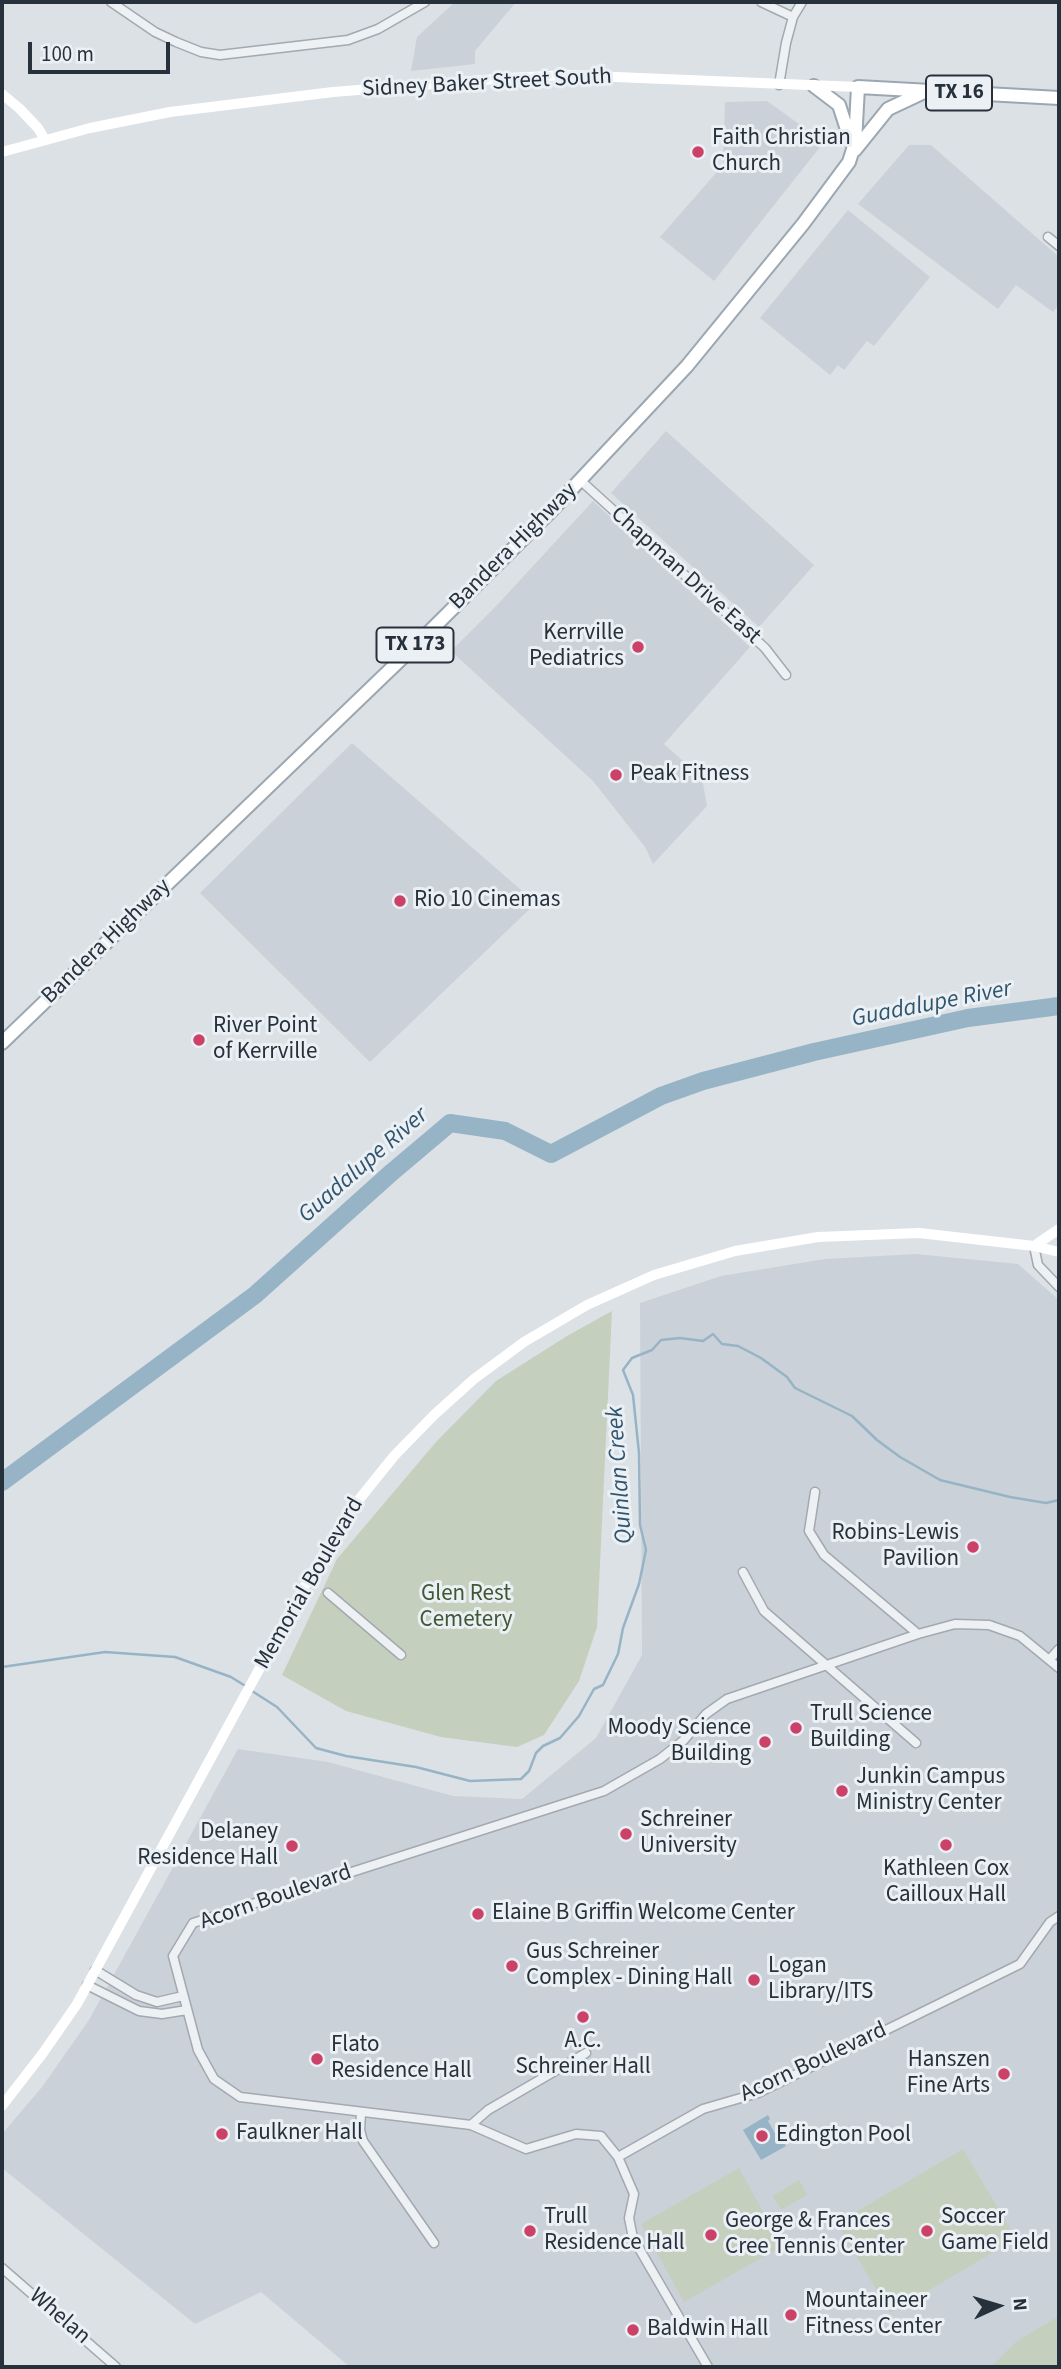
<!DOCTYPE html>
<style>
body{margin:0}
#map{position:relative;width:1061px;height:2369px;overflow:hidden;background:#dce1e6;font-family:"Source Sans 3",sans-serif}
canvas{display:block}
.frame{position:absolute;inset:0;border:4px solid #26313c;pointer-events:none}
.north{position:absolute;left:963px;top:2271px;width:70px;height:70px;-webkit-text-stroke:5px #ebf0f4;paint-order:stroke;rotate:86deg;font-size:19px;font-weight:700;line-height:28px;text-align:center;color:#26313c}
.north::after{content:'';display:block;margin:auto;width:24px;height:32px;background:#26313c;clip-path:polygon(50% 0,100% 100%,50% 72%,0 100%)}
.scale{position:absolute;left:28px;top:42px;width:142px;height:32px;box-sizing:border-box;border:4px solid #26313c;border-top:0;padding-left:9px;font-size:21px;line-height:24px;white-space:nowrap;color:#26313c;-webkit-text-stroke:5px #ebf0f4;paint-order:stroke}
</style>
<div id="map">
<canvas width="1061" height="2369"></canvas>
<div class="frame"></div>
<div class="north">N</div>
<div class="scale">100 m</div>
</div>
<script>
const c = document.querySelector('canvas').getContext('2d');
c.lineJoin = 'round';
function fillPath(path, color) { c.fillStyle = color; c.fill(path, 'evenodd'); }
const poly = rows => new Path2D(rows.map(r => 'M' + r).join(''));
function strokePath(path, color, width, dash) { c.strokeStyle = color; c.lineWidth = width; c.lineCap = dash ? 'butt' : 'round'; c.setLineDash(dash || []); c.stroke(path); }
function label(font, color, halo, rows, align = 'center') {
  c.font = font + ' "Source Sans 3",sans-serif'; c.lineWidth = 6; c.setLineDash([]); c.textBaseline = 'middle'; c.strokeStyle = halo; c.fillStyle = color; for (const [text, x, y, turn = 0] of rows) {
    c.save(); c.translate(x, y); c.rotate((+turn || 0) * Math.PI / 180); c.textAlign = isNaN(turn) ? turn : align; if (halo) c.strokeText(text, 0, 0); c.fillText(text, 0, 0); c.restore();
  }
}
fillPath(poly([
 [455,2,516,2,475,51,475,64,411,71,417,37],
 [767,101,824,142,714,281,660,237,723,165,725,102],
 [909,145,931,145,1059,257,1059,305,1053,312,1016,285,998,309,858,204],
 [848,210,930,277,874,346,867,341,844,370,838,365,830,375,760,318],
 [666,431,814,565,759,627,611,493],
 [593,501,750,647,664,744,702,778,707,806,653,864,645,847,593,781,451,651,498,604],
 [352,743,536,903,370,1062,200,893],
 [916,1254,1018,1264,1059,1300,1059,2367,350,2367,261,2292,195,2324,2,2168,2,2134,42,2087,89,2020,238,1749,328,1762,453,1796,522,1799,596,1738,642,1655,640,1303,721,1276,825,1259]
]), '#cad1d8');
fillPath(poly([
 [612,1311,597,1627,579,1681,544,1735,517,1747,441,1737,346,1711,282,1675,337,1559,436,1442,496,1381,567,1336],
 [963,2149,1016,2239,890,2313,837,2223],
 [739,2168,782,2246,684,2302,641,2224],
 [799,2180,807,2195,781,2210,773,2196],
 [1059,2316,1059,2367,991,2367,1017,2341]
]), '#c4d0bd');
fillPath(poly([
 [768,2115,770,2119,768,2121,781,2144,784,2143,786,2146,761,2160,743,2130]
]), '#97b4c6');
strokePath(poly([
 [2,1667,105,1652,175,1657,231,1677,247,1687],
 [252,1691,277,1707,316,1748,346,1756,416,1767,470,1781,521,1779,529,1771,536,1753,543,1746,560,1738,579,1716,594,1689,603,1685,618,1654,623,1628,639,1584,646,1550,640,1525,639,1453,633,1395,623,1370,632,1358,652,1350,661,1340,680,1338,703,1341,713,1334,722,1344,738,1346,761,1358,787,1377,795,1388,852,1416,877,1440,900,1457,940,1480,1010,1497,1046,1503,1059,1500]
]), '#97b4c6', 2.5);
strokePath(poly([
 [2,1482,255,1295,392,1172,450,1123,505,1131,551,1154,661,1096,703,1081,814,1052,968,1018,1059,1006]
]), '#97b4c6', 18);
const street = poly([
 [111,2,155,32,176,42,201,52,220,55,348,40,378,29,425,2],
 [761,2,793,17],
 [779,85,786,43,793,17,802,2],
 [1048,237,1059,246],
 [580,480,765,648,786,675],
 [1034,1246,1038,1265,1059,1287],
 [815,1492,809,1531,824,1555,918,1634],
 [743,1572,764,1611,916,1743],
 [328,1593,401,1655],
 [1050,1659,1059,1649],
 [1059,1668,1020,1636,989,1625,955,1624,918,1634,727,1699,706,1714,684,1740,660,1759,604,1791,193,1923,173,1956,198,2050,214,2079,240,2097,471,2125,526,2149,576,2134,601,2136,618,2157,703,2109,758,2093,1020,1964,1050,1922,1059,1916],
 [95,1970,136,1995,157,2002,183,1996],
 [87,1985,139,2011,162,2014,187,2010],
 [361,2113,360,2130,363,2141,434,2243],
 [471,2125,488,2110,586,2053],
 [618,2157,634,2194,629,2218,633,2238,708,2367],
 [2,2268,116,2367]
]);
const primary = poly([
 [814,86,839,105,851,142],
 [855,150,888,109,922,93],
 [2,1043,424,637,553,509,687,366,803,224,849,162,855,143,858,87,1059,98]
]);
strokePath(street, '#a2a9b0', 11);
strokePath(primary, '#9ba7b1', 16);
strokePath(street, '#eef1f4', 8);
strokePath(poly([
 [2,94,19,108,38,128,45,140],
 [2,152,90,128,170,112,333,92,509,78,567,75,858,87],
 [1034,1246,1059,1229],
 [2,2106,43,2053,77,2004,305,1585,349,1512,394,1456,434,1415,474,1379,524,1342,587,1305,654,1275,735,1251,818,1237,919,1233,1034,1246,1059,1252]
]), '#fff', 10);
strokePath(primary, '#fff', 12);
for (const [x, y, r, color] of [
 [698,152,7,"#cb4168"],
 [638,647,7,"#cb4168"],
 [616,775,7,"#cb4168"],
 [400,901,7,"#cb4168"],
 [199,1040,7,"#cb4168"],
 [973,1547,7,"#cb4168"],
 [796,1728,7,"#cb4168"],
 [765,1742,7,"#cb4168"],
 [842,1791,7,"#cb4168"],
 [626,1834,7,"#cb4168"],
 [946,1845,7,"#cb4168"],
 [292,1846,7,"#cb4168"],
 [478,1914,7,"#cb4168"],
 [512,1966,7,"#cb4168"],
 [754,1980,7,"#cb4168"],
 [583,2017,7,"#cb4168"],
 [317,2059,7,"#cb4168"],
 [1004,2074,7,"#cb4168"],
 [222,2134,7,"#cb4168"],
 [762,2136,7,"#cb4168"],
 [530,2231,7,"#cb4168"],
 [927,2231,7,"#cb4168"],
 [711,2235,7,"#cb4168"],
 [791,2315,7,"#cb4168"],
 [633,2330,7,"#cb4168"]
]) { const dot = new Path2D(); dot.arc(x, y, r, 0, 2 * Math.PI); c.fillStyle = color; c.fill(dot); strokePath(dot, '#ebf0f4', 2.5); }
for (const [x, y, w] of [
 [959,93,66],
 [415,645,77]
]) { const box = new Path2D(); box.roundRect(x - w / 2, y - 17.5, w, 35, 5); c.fillStyle = '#ebf0f4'; c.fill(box); strokePath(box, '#26313c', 2); }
label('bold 21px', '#26313c', null, [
 ["TX 16",959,93],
 ["TX 173",415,645]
]);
label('23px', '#26313c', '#ebf0f4', [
 ["Sidney Baker Street South",487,84,-3],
 ["Bandera Highway",514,547,-45],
 ["Chapman Drive East",685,576,42],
 ["Bandera Highway",107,942,-44],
 ["Memorial Boulevard",310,1584,-60],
 ["Acorn Boulevard",276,1898,-19],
 ["Acorn Boulevard",814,2063,-25],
 ["Whelan",59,2317,41]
]);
label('23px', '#26313c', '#ebf0f4', [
 ["Faith Christian",712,139],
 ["Church",712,165],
 ["Kerrville",624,634,"right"],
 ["Pediatrics",624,660,"right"],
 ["Peak Fitness",630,775],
 ["Rio 10 Cinemas",414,901],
 ["River Point",213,1027],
 ["of Kerrville",213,1053],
 ["Robins-Lewis",959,1534,"right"],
 ["Pavilion",959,1560,"right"],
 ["Trull Science",810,1715],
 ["Building",810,1741],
 ["Moody Science",751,1729,"right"],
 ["Building",751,1755,"right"],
 ["Junkin Campus",856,1778],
 ["Ministry Center",856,1804],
 ["Schreiner",640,1821],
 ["University",640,1847],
 ["Delaney",278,1833,"right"],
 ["Residence Hall",278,1859,"right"],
 ["Kathleen Cox",946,1870,"center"],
 ["Cailloux Hall",946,1896,"center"],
 ["Elaine B Griffin Welcome Center",492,1914],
 ["Gus Schreiner",526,1953],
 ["Complex - Dining Hall",526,1979],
 ["Logan",768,1967],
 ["Library/ITS",768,1993],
 ["A.C.",583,2042,"center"],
 ["Schreiner Hall",583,2068,"center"],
 ["Flato",331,2046],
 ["Residence Hall",331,2072],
 ["Hanszen",990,2061,"right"],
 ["Fine Arts",990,2087,"right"],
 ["Faulkner Hall",236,2134],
 ["Edington Pool",776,2136],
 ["Trull",544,2218],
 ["Residence Hall",544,2244],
 ["Soccer",941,2218],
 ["Game Field",941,2244],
 ["George & Frances",725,2222],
 ["Cree Tennis Center",725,2248],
 ["Mountaineer",805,2302],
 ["Fitness Center",805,2328],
 ["Baldwin Hall",647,2330]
], 'left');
label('23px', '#3f5734', '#ebf0f4', [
 ["Glen Rest",466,1595],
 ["Cemetery",466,1621]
]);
label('italic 24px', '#31556e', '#ebf0f4', [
 ["Guadalupe River",932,1005,-11],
 ["Guadalupe River",364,1166,-41],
 ["Quinlan Creek",621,1475,-94]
]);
</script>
